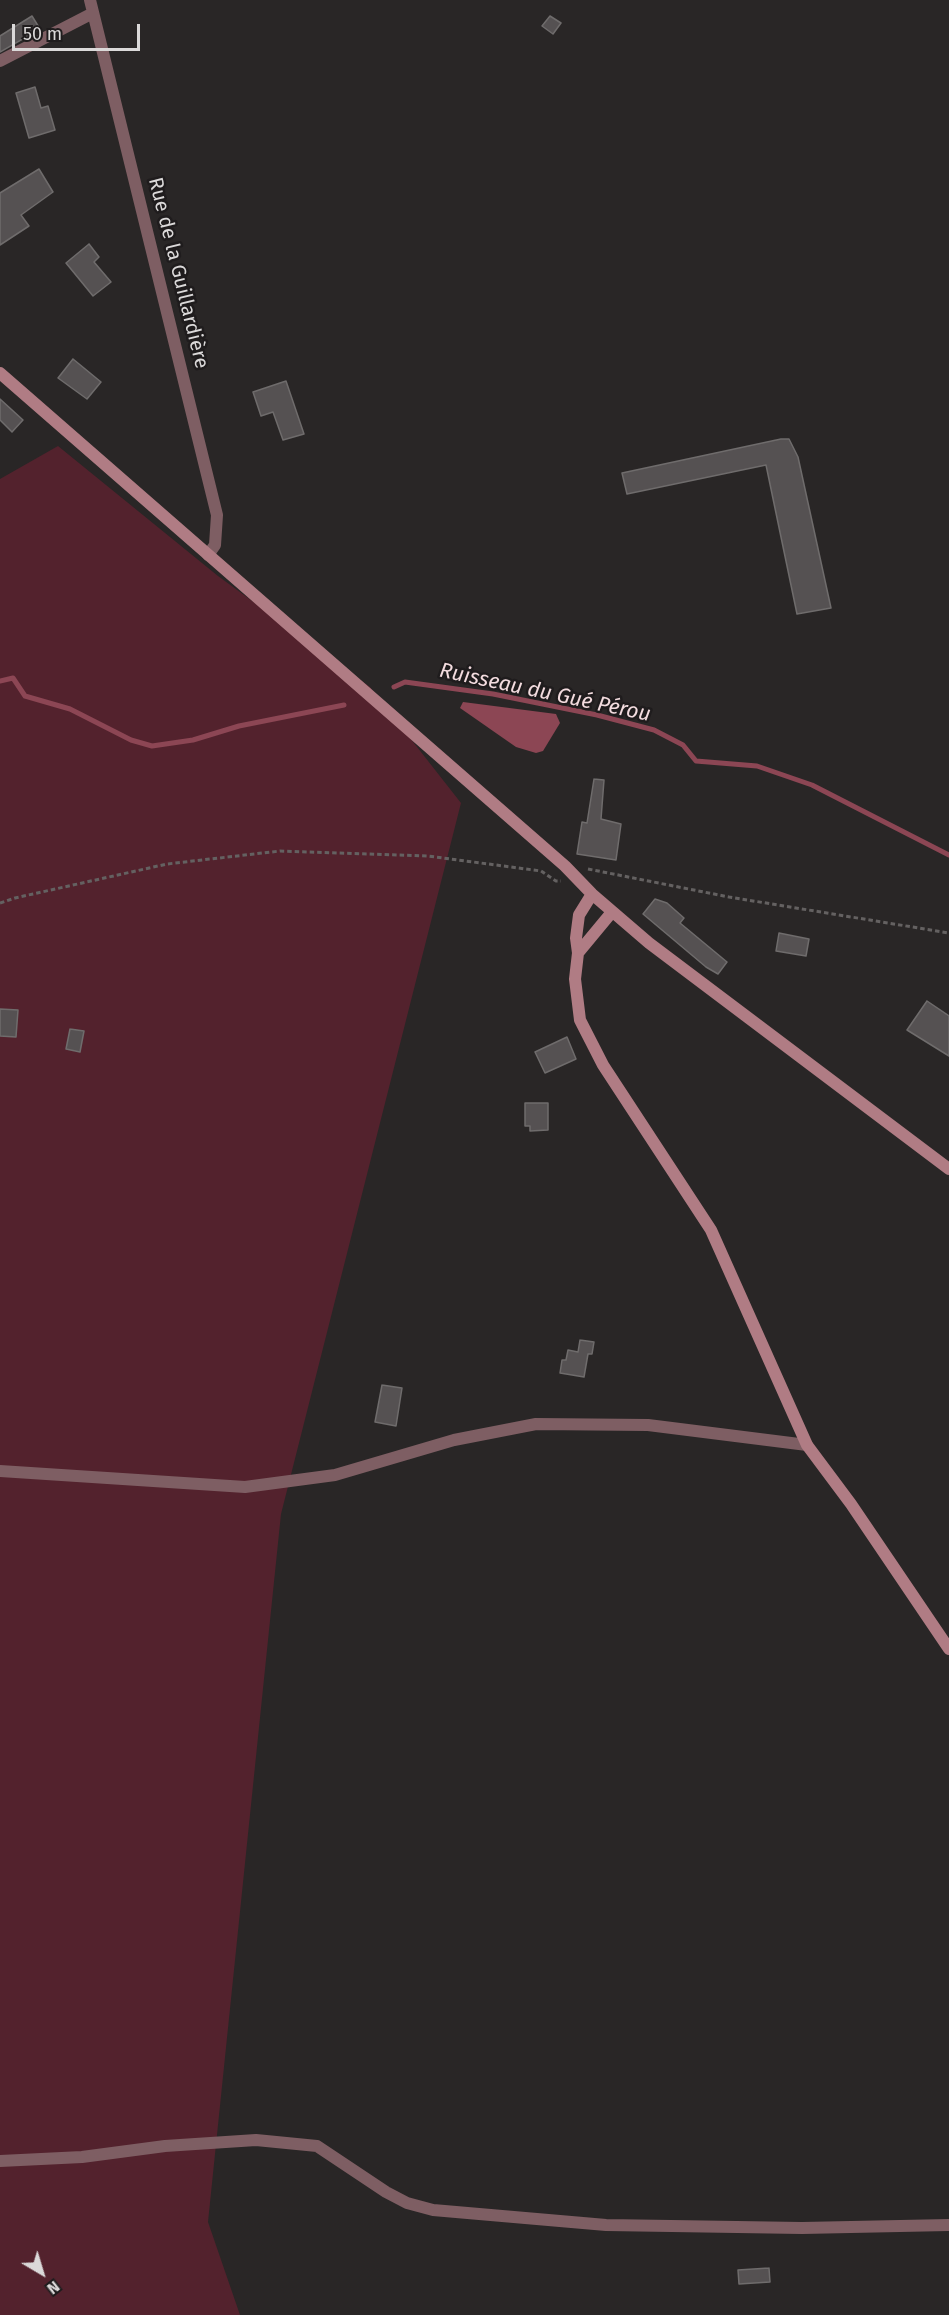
<!DOCTYPE html>
<meta charset="utf-8">
<style>
body{margin:0}
#map{position:relative;width:949px;height:2315px;overflow:hidden;background:#292626;font-family:"Fira Sans",sans-serif}
canvas{display:block}
.north{position:absolute;left:12px;top:2243px;width:60px;height:60px;-webkit-text-stroke:4px #1f1c1d;paint-order:stroke;rotate:142deg;font-size:16px;font-weight:700;line-height:24px;text-align:center;color:#dbd9d9}
.north::after{content:'';display:block;margin:auto;width:21px;height:27px;background:#dbd9d9;clip-path:polygon(50% 0,100% 100%,50% 72%,0 100%)}
.scale{position:absolute;left:12px;top:24px;width:128px;height:27px;box-sizing:border-box;border:3px solid #dbd9d9;border-top:0;padding-left:8px;font-size:18px;line-height:21px;white-space:nowrap;color:#dbd9d9;-webkit-text-stroke:4px #1f1c1d;paint-order:stroke}
</style>
<div id="map">
<canvas width="949" height="2315"></canvas>
<div class="north">N</div>
<div class="scale">50 m</div>
</div>
<script>
const c = document.querySelector('canvas').getContext('2d');
c.lineJoin = 'round';
function fillPath(path, color) { c.fillStyle = color; c.fill(path, 'evenodd'); }
const poly = rows => new Path2D(rows.map(r => 'M' + r).join(''));
function strokePath(path, color, width, dash) { c.strokeStyle = color; c.lineWidth = width; c.lineCap = dash ? 'butt' : 'round'; c.setLineDash(dash || []); c.stroke(path); }
function label(font, color, halo, rows, align = 'center') {
  c.font = font + ' "Fira Sans",sans-serif'; c.lineWidth = 5; c.setLineDash([]); c.textBaseline = 'middle'; c.strokeStyle = halo; c.fillStyle = color; for (const [text, x, y, turn = 0] of rows) {
    c.save(); c.translate(x, y); c.rotate((+turn || 0) * Math.PI / 180); c.textAlign = isNaN(turn) ? turn : align; if (halo) c.strokeText(text, 0, 0); c.fillText(text, 0, 0); c.restore();
  }
}
fillPath(poly([
 [58,446,218,576,370,687,461,803,281,1514,208,2222,240,2315,0,2315,0,479]
]), '#53222d');
fillPath(poly([
 [463,702,556,714,560,723,543,751,536,753,516,747,460,708]
]), '#8c4654');
strokePath(poly([
 [0,681,13,678,25,696,70,709,131,740,152,746,193,740,239,726,344,705],
 [394,687,405,682,493,694,597,715,654,730,683,745,696,761,757,766,812,785,949,855]
]), '#8c4654', 5);
const building = poly([
 [32,16,40,29,0,52,0,36,32,16],
 [550,16,561,23,553,34,542,26,550,16],
 [35,87,41,108,48,106,55,130,29,138,16,93,35,87],
 [39,169,53,192,21,215,29,226,0,245,0,193,39,169],
 [89,244,99,257,94,262,111,282,93,296,66,263,89,244],
 [73,359,101,382,87,399,58,378,73,359],
 [286,381,304,434,283,440,273,412,261,416,253,392,286,381],
 [0,399,23,420,12,432,0,420,0,399],
 [781,439,789,439,798,457,831,608,797,614,766,465,627,494,622,473,781,439],
 [594,779,604,780,601,819,621,824,616,860,577,854,582,822,587,823,594,779],
 [655,899,667,903,684,918,680,923,727,962,718,974,706,967,643,914,655,899],
 [779,933,809,939,806,956,776,951,779,933],
 [927,1001,949,1016,949,1056,907,1030,927,1001],
 [0,1009,18,1010,16,1037,0,1036,0,1009],
 [70,1029,84,1031,80,1052,66,1049,70,1029],
 [567,1037,576,1059,545,1073,535,1052,567,1037],
 [525,1103,548,1103,548,1130,530,1131,530,1126,525,1126,525,1103],
 [580,1340,594,1342,592,1354,588,1354,584,1377,560,1373,562,1360,566,1360,568,1350,578,1352,580,1340],
 [382,1385,402,1388,396,1426,375,1422,382,1385],
 [769,2268,770,2282,739,2284,738,2270,769,2268]
]);
fillPath(building, '#555152');
strokePath(building, '#6f6c6c', 1.5);
strokePath(poly([
 [588,869,729,897,949,933],
 [0,903,15,898,167,864,280,851,428,856,541,871,556,881,561,881]
]), '#646161', 3, [4.5, 3]);
strokePath(poly([
 [90,0,217,515,215,545,208,555],
 [0,61,93,13],
 [0,1471,245,1487,335,1475,454,1440,536,1424,648,1425,807,1445],
 [0,2161,82,2157,165,2146,256,2140,317,2146,386,2192,407,2203,433,2210,606,2225,802,2228,949,2225]
]), '#7e5e63', 12);
strokePath(poly([
 [0,373,565,866,592,894,649,943,949,1169],
 [592,894,579,915,576,938,578,953,575,979,580,1020,603,1065,711,1230,807,1445,851,1504,949,1649],
 [578,953,612,912]
]), '#b07c84', 12);
label('20px', '#dbd9d9', '#1f1c1d', [
 ["Rue de la Guillardière",178,273,76]
]);
label('italic 21px', '#f3dcdf', '#1f1c1d', [
 ["Ruisseau du Gué Pérou",545,693,12]
]);
</script>
